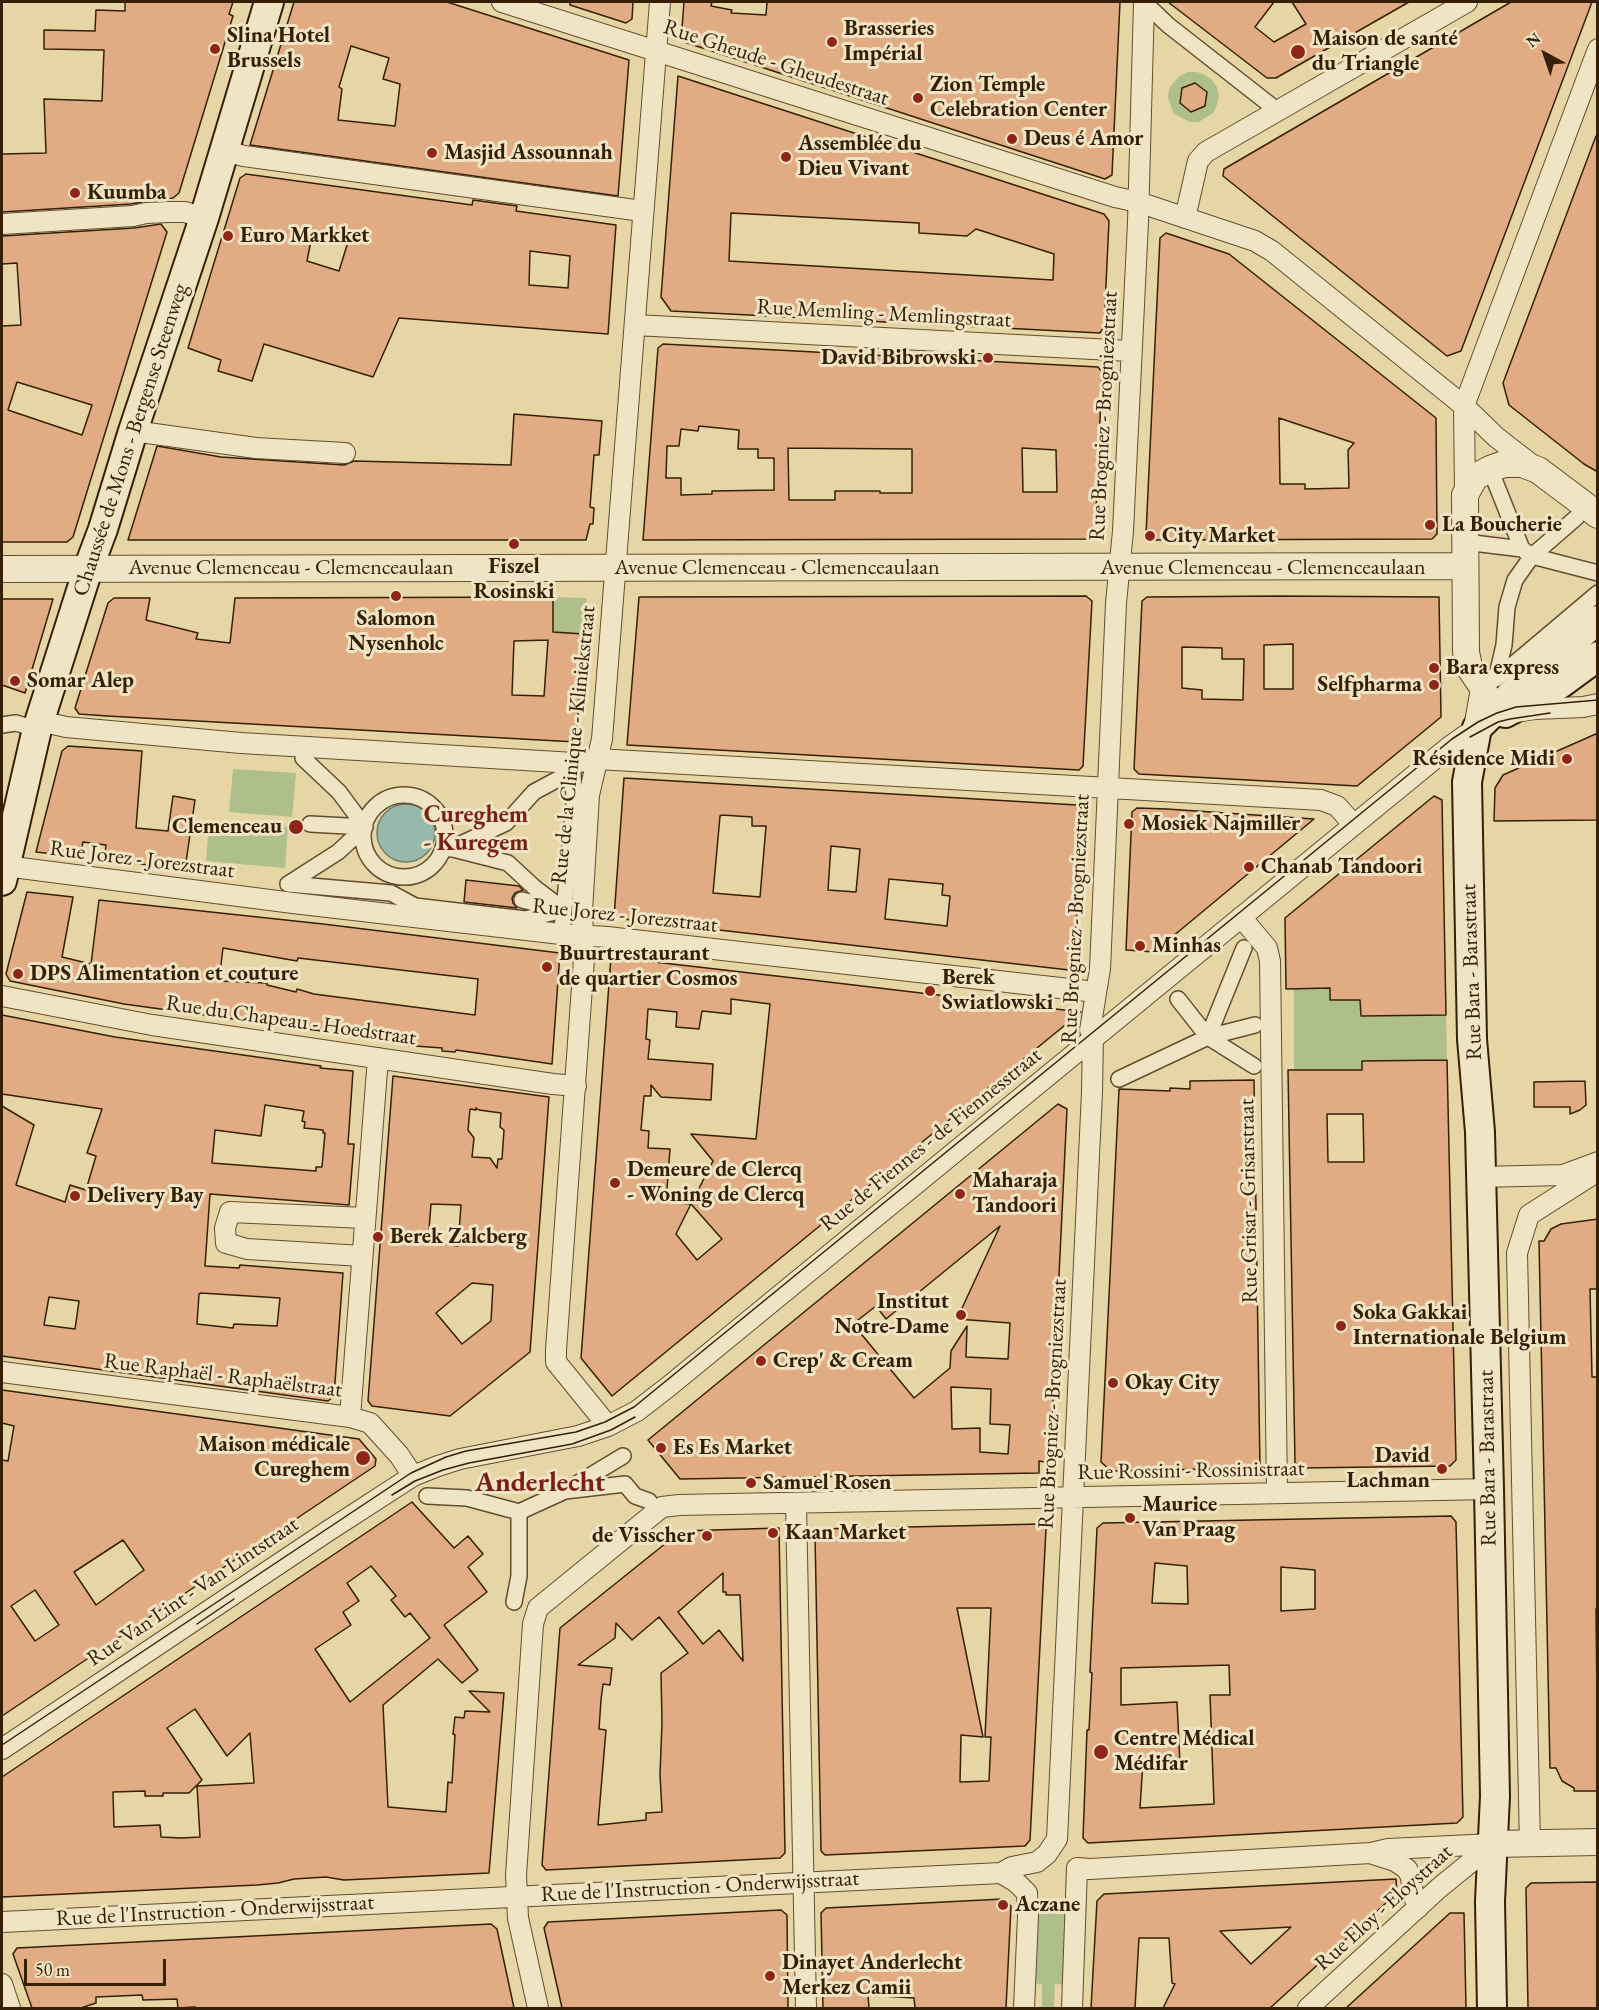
<!DOCTYPE html>
<meta charset="utf-8">
<style>
body{margin:0}
#map{position:relative;width:1599px;height:2010px;overflow:hidden;background:#e7d6a5;font-family:"EB Garamond",serif}
canvas{display:block}
.frame{position:absolute;inset:0;border:3px solid #352006;pointer-events:none}
.north{position:absolute;left:1515px;top:24px;width:60px;height:60px;-webkit-text-stroke:4px #efe4c4;paint-order:stroke;rotate:320deg;font-size:16px;font-weight:700;line-height:24px;text-align:center;color:#352006}
.north::after{content:'';display:block;margin:auto;width:21px;height:27px;background:#352006;clip-path:polygon(50% 0,100% 100%,50% 72%,0 100%)}
.scale{position:absolute;left:24px;top:1959px;width:142px;height:27px;box-sizing:border-box;border:3px solid #352006;border-top:0;padding-left:8px;font-size:18px;line-height:21px;white-space:nowrap;color:#352006;-webkit-text-stroke:4px #efe4c4;paint-order:stroke}
</style>
<div id="map">
<canvas width="1599" height="2010"></canvas>
<div class="frame"></div>
<div class="north">N</div>
<div class="scale">50 m</div>
</div>
<script>
const c = document.querySelector('canvas').getContext('2d');
c.lineJoin = 'round';
function fillPath(path, color) { c.fillStyle = color; c.fill(path, 'evenodd'); }
const poly = rows => new Path2D(rows.map(r => 'M' + r).join(''));
function strokePath(path, color, width, dash) { c.strokeStyle = color; c.lineWidth = width; c.lineCap = dash ? 'butt' : 'round'; c.setLineDash(dash || []); c.stroke(path); }
function label(font, color, halo, rows, align = 'center') {
  c.font = font + ' "EB Garamond",serif'; c.lineWidth = 6; c.setLineDash([]); c.textBaseline = 'middle'; c.strokeStyle = halo; c.fillStyle = color; for (const [text, x, y, turn = 0] of rows) {
    c.save(); c.translate(x, y); c.rotate((+turn || 0) * Math.PI / 180); c.textAlign = isNaN(turn) ? turn : align; if (halo) c.strokeText(text, 0, 0); c.fillText(text, 0, 0); c.restore();
  }
}
fillPath(poly([
 [1188,72,1197,72,1205,75,1212,80,1217,87,1219,96,1217,105,1213,113,1199,122,1190,122,1174,114,1168,98,1169,89,1174,82,1180,76],
 [1195,83,1207,92,1205,106,1192,112,1180,102,1182,88],
 [553,597,587,598,584,634,553,632],
 [233,769,296,773,292,817,229,812],
 [209,820,288,827,285,868,206,861],
 [1330,988,1331,1000,1360,1000,1361,1016,1446,1015,1447,1060,1362,1061,1362,1070,1294,1070,1294,989],
 [1048,1908,1062,1909,1071,1918,1069,1985,1055,1984,1054,2008,1042,2008,1042,1984,1031,1983,1037,1916]
]), '#afbf8b');
const water = poly([
 '377 833a29 29 0 1 1 58 0a29 29 0 1 1-58 0Z'
]);
fillPath(water, '#97b9ab');
strokePath(water, '#707c69', 1.5);
const building = poly([
 [125,2,233,2,229,14,233,16,179,193,173,198,141,199,142,202,131,204,2,212,2,154,46,153,44,99,102,101,104,50,44,49,44,30,95,31,96,10,125,11,125,2],
 [294,2,447,2,629,60,618,196,250,145,294,2],
 [351,46,389,58,383,79,400,84,395,126,338,120,342,89,339,87,351,46],
 [570,2,633,2,632,19,626,23,570,5,570,2],
 [684,2,712,2,711,6,732,10,731,13,766,15,767,2,1120,2,1112,175,1105,179,681,41,684,2],
 [1168,2,1274,2,1255,27,1274,42,1306,24,1292,2,1409,2,1276,78,1267,78,1168,2],
 [1511,2,1592,2,1461,351,1447,356,1223,176,1224,169,1511,2],
 [678,76,1104,214,1109,221,1104,327,1100,333,671,311,661,297,678,76],
 [731,213,919,223,919,233,967,236,976,229,1054,254,1053,280,729,261,731,213],
 [1195,83,1207,92,1205,106,1191,112,1180,103,1182,88,1195,83],
 [1596,136,1598,137,1598,472,1584,464,1509,405,1503,383,1596,136],
 [246,174,472,205,473,200,517,206,516,211,616,225,608,334,399,318,373,377,264,344,252,381,218,371,221,360,188,348,240,178,246,174],
 [313,230,335,236,348,242,339,271,307,261,313,230],
 [530,251,570,256,568,288,529,285,530,251],
 [161,224,167,232,73,537,67,542,2,542,2,326,21,325,17,263,2,264,2,236,134,228,161,224],
 [17,382,92,405,82,435,8,410,17,382],
 [1166,233,1229,254,1436,418,1437,534,1432,539,1150,540,1146,534,1160,238,1166,233],
 [1279,418,1354,443,1348,450,1349,488,1305,489,1305,484,1280,484,1279,418],
 [663,344,1098,367,1102,372,1095,535,1091,539,643,540,658,348,663,344],
 [699,426,739,430,738,449,758,449,758,458,774,458,774,490,712,491,712,494,681,495,681,478,666,478,667,446,679,446,681,429,698,431,699,426],
 [788,448,912,449,912,493,880,493,880,491,835,491,835,500,789,500,788,448],
 [1022,448,1056,450,1057,492,1023,492,1022,448],
 [514,414,602,421,599,455,594,455,590,507,594,508,593,524,590,524,586,540,128,540,157,446,221,457,344,465,354,461,511,465,514,414],
 [1086,596,1092,601,1083,766,1079,770,627,745,639,597,1086,596],
 [1279,596,1439,597,1441,717,1357,786,1139,774,1134,769,1142,601,1147,597,1279,596],
 [1293,644,1293,689,1264,689,1264,645,1293,644],
 [1182,647,1222,648,1222,659,1244,659,1243,700,1202,699,1202,690,1182,688,1182,647],
 [553,597,553,632,584,634,576,742,107,716,79,714,75,708,108,603,114,598,150,598,146,620,198,633,196,639,230,643,235,598,553,597],
 [548,640,544,696,512,695,514,641,548,640],
 [2,599,53,599,25,693,2,685,2,599],
 [1598,733,1598,820,1494,821,1495,788,1503,775,1598,733],
 [68,746,142,751,136,828,168,831,173,796,195,800,185,869,104,860,106,845,83,842,80,857,36,852,62,751,68,746],
 [624,778,1077,805,1082,809,1074,966,1069,970,614,918,624,778],
 [722,815,752,817,752,826,766,826,760,897,713,893,720,816,722,815],
 [831,846,860,849,856,892,828,890,831,846],
 [889,879,943,884,942,895,950,896,947,926,885,919,889,879],
 [1434,796,1442,800,1446,1015,1361,1016,1360,1000,1330,1000,1330,988,1286,989,1285,918,1434,796],
 [1137,808,1167,809,1314,819,1154,952,1126,950,1132,812,1137,808],
 [466,880,519,886,523,890,515,893,512,898,513,903,517,908,464,902,466,880],
 [27,892,73,897,62,957,91,964,99,900,323,924,560,953,552,1064,456,1050,455,1052,442,1051,442,1048,402,1045,402,1042,124,1004,10,981,6,974,27,892],
 [223,948,297,961,298,958,478,979,475,1015,314,994,297,989,296,992,267,985,267,983,219,981,223,948],
 [611,957,820,981,1081,1012,612,1396,581,1358,611,957],
 [731,999,770,1004,756,1139,691,1134,713,1161,691,1204,666,1202,670,1149,648,1148,649,1131,641,1130,644,1096,651,1096,651,1085,661,1097,711,1100,713,1064,648,1059,650,1040,646,1039,648,1009,677,1012,676,1027,699,1029,702,1011,731,1014,731,999],
 [691,1204,722,1239,697,1260,676,1234,691,1204],
 [2,1015,115,1037,321,1066,320,1068,353,1071,348,1144,354,1144,349,1205,210,1194,205,1266,239,1268,240,1265,343,1273,334,1396,328,1401,2,1356,2,1106,34,1125,16,1185,65,1202,70,1185,86,1190,96,1156,87,1153,102,1109,2,1094,2,1015],
 [265,1105,304,1111,302,1121,305,1122,304,1128,323,1130,323,1133,325,1133,322,1167,316,1167,316,1171,212,1163,215,1130,261,1136,265,1105],
 [201,1293,280,1298,277,1326,234,1324,233,1328,197,1324,199,1294,201,1293],
 [49,1297,79,1301,75,1329,44,1325,49,1297],
 [1447,1060,1456,1460,1450,1466,1300,1468,1295,1463,1288,1070,1362,1070,1362,1061,1447,1060],
 [1327,1114,1363,1114,1364,1162,1328,1162,1327,1114],
 [393,1076,549,1097,530,1352,450,1416,372,1406,368,1401,393,1076],
 [476,1108,479,1110,501,1113,500,1127,504,1130,502,1159,498,1159,497,1168,490,1158,472,1157,474,1138,468,1130,470,1109,476,1110,476,1108],
 [431,1204,461,1205,458,1246,428,1242,431,1204],
 [472,1283,493,1285,491,1321,462,1344,436,1313,472,1283],
 [1254,1080,1260,1468,1111,1471,1101,1462,1119,1089,1170,1091,1170,1088,1190,1089,1190,1081,1254,1080],
 [1585,1081,1586,1105,1580,1110,1570,1114,1570,1107,1534,1107,1534,1082,1585,1081],
 [1058,1104,1067,1109,1050,1463,1039,1461,1039,1473,680,1479,648,1440,1058,1104],
 [1000,1226,957,1319,1010,1323,1008,1359,966,1357,967,1326,951,1351,950,1368,914,1398,853,1324,876,1306,886,1319,1000,1226],
 [951,1387,991,1389,990,1424,1010,1425,1008,1454,980,1452,980,1428,952,1429,951,1387],
 [1598,1219,1598,1289,1590,1289,1592,1377,1598,1377,1598,1609,1596,1609,1598,1791,1574,1791,1574,1788,1562,1781,1556,1768,1550,1768,1539,1241,1544,1241,1551,1229,1561,1224,1598,1219],
 [2,1390,359,1439,376,1459,375,1466,2,1716,2,1460,8,1461,14,1426,2,1423,2,1390],
 [123,1540,144,1570,96,1605,74,1572,123,1540],
 [35,1590,59,1625,35,1641,11,1606,35,1590],
 [412,1502,454,1548,468,1536,483,1554,468,1567,487,1592,444,1625,478,1670,462,1683,438,1659,383,1705,388,1807,446,1812,448,1782,452,1783,455,1735,453,1734,455,1717,464,1718,465,1711,490,1712,469,1691,504,1693,489,1873,344,1880,326,1877,294,1879,278,1883,257,1885,2,1897,2,1777,412,1502],
 [371,1566,396,1596,391,1600,405,1617,410,1613,430,1638,350,1702,315,1649,351,1625,343,1612,359,1601,347,1583,371,1566],
 [195,1709,227,1756,250,1733,254,1783,197,1786,200,1837,181,1838,161,1837,160,1825,114,1827,113,1792,145,1791,145,1796,163,1796,163,1793,189,1793,202,1780,167,1728,195,1709],
 [1451,1516,1456,1522,1463,1817,1457,1823,1088,1843,1083,1838,1087,1730,1089,1730,1092,1673,1090,1672,1097,1528,1103,1523,1451,1516],
 [1155,1563,1187,1566,1188,1604,1152,1603,1155,1563],
 [1281,1567,1315,1570,1315,1609,1281,1611,1281,1567],
 [1229,1665,1230,1695,1210,1695,1214,1804,1140,1808,1143,1761,1180,1764,1177,1702,1121,1705,1121,1668,1229,1665],
 [1041,1524,1046,1529,1030,1840,1025,1846,825,1855,821,1851,815,1534,819,1529,1041,1524],
 [957,1608,991,1608,985,1737,991,1737,989,1781,960,1782,961,1735,983,1737,957,1608],
 [779,1528,785,1853,780,1858,546,1870,542,1865,560,1628,681,1531,779,1528],
 [723,1573,723,1592,726,1592,726,1595,740,1595,743,1661,719,1630,703,1644,678,1612,723,1573],
 [659,1617,688,1653,661,1673,662,1723,660,1774,662,1812,646,1813,646,1820,598,1825,606,1730,599,1729,601,1700,603,1684,610,1685,612,1668,578,1665,615,1638,616,1623,632,1640,659,1617],
 [1396,1879,1397,1893,1270,2008,1163,2008,1175,1984,1172,1983,1169,1938,1139,1938,1135,2008,1091,2008,1097,1901,1104,1894,1396,1879],
 [1291,1927,1251,1964,1220,1931,1291,1927],
 [1598,1882,1598,2008,1528,2008,1526,1888,1531,1883,1598,1882],
 [1003,1899,1011,1906,1006,2008,915,2008,914,1998,868,1995,869,2008,823,2008,821,1913,826,1908,1003,1899],
 [781,1910,787,1915,788,2008,562,2008,544,1928,548,1922,781,1910],
 [1450,1913,1464,1913,1466,2008,1346,2008,1450,1913],
 [491,1924,497,1929,514,2008,195,2008,195,2007,178,2008,177,1999,143,2000,142,1995,96,1997,96,2003,81,2008,32,2008,13,1954,17,1948,491,1924]
]);
fillPath(building, '#e1ab83');
strokePath(building, '#352006', 1.5);
const pedestrian = poly([
 [1144,2,1168,25,1278,111],
 [1492,474,1522,549],
 [1473,543,1522,549,1532,556,1598,573],
 [1496,679,1504,645,1507,607,1515,580,1532,556,1577,517],
 [1496,679,1598,593],
 [2,725,16,723,26,726],
 [303,758,339,792,365,827],
 '363 836a41 41 0 1 1 82 0a41 41 0 1 1-82 0Z',
 [449,848,508,863,535,888,564,910,562,929],
 [450,849,506,823,534,792,573,771,574,805,564,910],
 [288,884,391,893,415,906,525,919,564,910],
 [288,884,338,852,365,827,310,824],
 [522,900,560,909],
 [1244,948,1208,1037,1254,1066],
 [1178,999,1208,1037,1255,1025],
 [1119,1079,1208,1037],
 [570,1488,623,1456],
 [427,1496,467,1498,519,1512,565,1491,625,1484,635,1496,649,1501],
 [514,1602,519,1576,519,1512]
]);
const minor = poly([
 [502,2,1115,197,1138,202,1255,241,1272,251,1464,406,1496,437,1536,468],
 [225,151,244,156,642,211],
 [1185,218,1198,161,1206,152,1467,2],
 [2,224,133,216,146,213,169,212,185,212,204,218],
 [635,325,1131,351],
 [133,431,256,448,345,453],
 [1465,495,1464,406,1598,49],
 [1516,712,1535,709,1583,707,1598,704],
 [39,721,66,727,241,743,574,763,597,759,1321,800,1337,806,1354,825],
 [5,866,293,903,561,934,607,937,1096,992],
 [1241,917,1267,948,1270,961,1277,1493],
 [2,996,152,1025,553,1084,576,1086],
 [1481,1177,1563,1175,1598,1162],
 [362,1256,247,1249,226,1243,225,1228,230,1212,365,1218],
 [2,1372,350,1417,370,1423,399,1455,413,1476],
 [350,1417,378,1058],
 [608,1426,556,1362,556,1350,584,959,582,911,589,795,602,739,660,2],
 [796,1504,806,2008],
 [2,1749,328,1531,413,1476,438,1466,460,1459,578,1436,608,1426,637,1411,668,1387,1449,747,1466,735,1484,725],
 [1057,1839,1092,1092,1093,1034,1090,1030,1100,969,1116,603,1123,531,1138,222,1144,2],
 [1530,1844,1517,1253,1529,1215,1598,1171],
 [1373,1854,1395,1861,1407,1869,1411,1877,1413,1894,1418,1908],
 [1077,1868,1090,1869,1371,1853,1388,1849,1493,1844],
 [1001,1873,1016,1882,1027,1893,1028,1916,1024,2008],
 [2,1922,1001,1873,1012,1867,1037,1862,1047,1854,1057,1839],
 [2,1984,10,2008],
 [538,2008,518,1918,516,1875,533,1624,538,1608,662,1507,679,1505,1489,1489],
 [1072,2008,1077,1868],
 [1308,2008,1439,1888,1493,1844]
]);
const tertiary = poly([
 [2,569,1465,566],
 [1477,728,1484,689,1469,667,1466,652,1465,495,1475,477,1490,469,1504,464,1522,464,1538,470,1598,515],
 [1493,1844,1598,1842]
]);
const secondary = poly([
 [1505,713,1560,684,1598,656],
 [1477,728,1467,782,1469,885,1472,1039,1480,1132,1489,1489,1495,1796,1490,1901,1492,2008],
 [1477,728,1532,674,1598,620],
 [2,881,37,729,88,569,103,529,133,431,204,218,269,2]
]);
strokePath(pedestrian, '#624e2e', 18);
strokePath(minor, '#624e2e', 22);
strokePath(tertiary, '#624e2e', 28);
strokePath(secondary, '#352006', 32);
strokePath(pedestrian, '#efe4c4', 15);
strokePath(minor, '#efe4c4', 20);
strokePath(tertiary, '#efe4c4', 26);
strokePath(secondary, '#efe4c4', 28);
strokePath(poly([
 [1470,737,1498,722,1510,719,1550,713],
 [392,1495,415,1481,443,1470,469,1463,572,1444,611,1430,635,1417],
 [197,1624,234,1599],
 [2,1745,411,1473,446,1457,466,1451,576,1432,605,1422,634,1407,1452,739,1478,722,1497,713,1516,707,1598,700]
]), '#352006', 1.5);
for (const [x, y, r, color] of [
 [832,42,6,"#8f2418"],
 [215,49,6,"#8f2418"],
 [1298,52,8,"#8f2418"],
 [918,98,6,"#8f2418"],
 [1012,139,6,"#8f2418"],
 [432,153,6,"#8f2418"],
 [786,157,6,"#8f2418"],
 [75,193,6,"#8f2418"],
 [228,236,6,"#8f2418"],
 [988,358,6,"#8f2418"],
 [1430,525,6,"#8f2418"],
 [1150,536,6,"#8f2418"],
 [514,544,6,"#8f2418"],
 [396,596,6,"#8f2418"],
 [1434,668,6,"#8f2418"],
 [15,681,6,"#8f2418"],
 [1434,685,6,"#8f2418"],
 [1567,759,6,"#8f2418"],
 [1129,824,6,"#8f2418"],
 [296,827,8,"#8f2418"],
 [1249,867,6,"#8f2418"],
 [1140,946,6,"#8f2418"],
 [547,967,6,"#8f2418"],
 [18,974,6,"#8f2418"],
 [930,991,6,"#8f2418"],
 [615,1183,6,"#8f2418"],
 [960,1194,6,"#8f2418"],
 [75,1196,6,"#8f2418"],
 [378,1237,6,"#8f2418"],
 [961,1315,6,"#8f2418"],
 [1341,1326,6,"#8f2418"],
 [761,1361,6,"#8f2418"],
 [1113,1383,6,"#8f2418"],
 [661,1448,6,"#8f2418"],
 [363,1458,8,"#8f2418"],
 [1442,1469,6,"#8f2418"],
 [751,1483,6,"#8f2418"],
 [1130,1518,6,"#8f2418"],
 [773,1533,6,"#8f2418"],
 [707,1536,6,"#8f2418"],
 [1101,1752,8,"#8f2418"],
 [1003,1905,6,"#8f2418"],
 [770,1976,6,"#8f2418"]
]) { const dot = new Path2D(); dot.arc(x, y, r, 0, 2 * Math.PI); c.fillStyle = color; c.fill(dot); strokePath(dot, '#efe4c4', 2); }
label('bold 22px', '#352006', '#efe4c4', [
 ["Brasseries",844,29],
 ["Impérial",844,54],
 ["Slina Hotel",227,36],
 ["Brussels",227,61],
 ["Maison de santé",1312,39],
 ["du Triangle",1312,64],
 ["Zion Temple",930,85],
 ["Celebration Center",930,110],
 ["Deus é Amor",1024,139],
 ["Assemblée du",798,144],
 ["Dieu Vivant",798,169],
 ["Masjid Assounnah",444,153],
 ["Kuumba",87,193],
 ["Euro Markket",240,236],
 ["David Bibrowski",976,358,"right"],
 ["La Boucherie",1442,525],
 ["City Market",1162,536],
 ["Fiszel",514,567,"center"],
 ["Rosinski",514,592,"center"],
 ["Salomon",396,619,"center"],
 ["Nysenholc",396,644,"center"],
 ["Bara express",1446,668],
 ["Somar Alep",27,681],
 ["Selfpharma",1422,685,"right"],
 ["Résidence Midi",1555,759,"right"],
 ["Mosiek Najmiller",1141,824],
 ["Clemenceau",282,827,"right"],
 ["Chanab Tandoori",1261,867],
 ["Minhas",1152,946],
 ["Buurtrestaurant",559,954],
 ["de quartier Cosmos",559,979],
 ["DPS Alimentation et couture",30,974],
 ["Berek",942,978],
 ["Swiatlowski",942,1003],
 ["Demeure de Clercq",627,1170],
 ["- Woning de Clercq",627,1195],
 ["Maharaja",972,1181],
 ["Tandoori",972,1206],
 ["Delivery Bay",87,1196],
 ["Berek Zalcberg",390,1237],
 ["Institut",949,1302,"right"],
 ["Notre-Dame",949,1327,"right"],
 ["Soka Gakkai",1353,1313],
 ["Internationale Belgium",1353,1338],
 ["Crep' & Cream",773,1361],
 ["Okay City",1125,1383],
 ["Maison médicale",350,1445,"right"],
 ["Cureghem",350,1470,"right"],
 ["Es Es Market",673,1448],
 ["David",1430,1456,"right"],
 ["Lachman",1430,1481,"right"],
 ["Samuel Rosen",763,1483],
 ["Maurice",1142,1505],
 ["Van Praag",1142,1530],
 ["Kaan Market",785,1533],
 ["de Visscher",695,1536,"right"],
 ["Centre Médical",1114,1739],
 ["Médifar",1114,1764],
 ["Aczane",1015,1905],
 ["Dinayet Anderlecht",782,1963],
 ["Merkez Camii",782,1988]
], 'left');
label('22px', '#352006', '#efe4c4', [
 ["Rue Gheude - Gheudestraat",776,63,18],
 ["Rue Memling - Memlingstraat",884,314,3],
 ["Rue Brogniez - Brogniezstraat",1104,416,-87],
 ["Chaussée de Mons - Bergense Steenweg",131,440,-72],
 ["Avenue Clemenceau - Clemenceaulaan",291,568],
 ["Avenue Clemenceau - Clemenceaulaan",777,568],
 ["Avenue Clemenceau - Clemenceaulaan",1263,568],
 ["Rue de la Clinique - Kliniekstraat",574,745,-84],
 ["Rue Jorez - Jorezstraat",142,860,7],
 ["Rue Jorez - Jorezstraat",625,916,6],
 ["Rue Brogniez - Brogniezstraat",1076,919,-87],
 ["Rue Bara - Barastraat",1472,972,-92],
 ["Rue du Chapeau - Hoedstraat",291,1021,8],
 ["Rue de Fiennes - de Fiennesstraat",931,1140,-39],
 ["Rue Grisar - Grisarstraat",1249,1201,-91],
 ["Rue Raphaël - Raphaëlstraat",223,1376,7],
 ["Rue Brogniez - Brogniezstraat",1053,1404,-87],
 ["Rue Bara - Barastraat",1488,1458,-91],
 ["Rue Rossini - Rossinistraat",1191,1471,-1],
 ["Rue Van Lint - Van Lintstraat",193,1592,-34],
 ["Rue de l'Instruction - Onderwijsstraat",700,1887,-3],
 ["Rue Eloy - Eloystraat",1384,1908,-42],
 ["Rue de l'Instruction - Onderwijsstraat",215,1911,-3]
]);
label('bold 24px', '#7a1f14', '#efe4c4', [
 ["Cureghem",476,815],
 ["- Kuregem",476,843]
]);
label('bold 28px', '#7a1f14', '#efe4c4', [
 ["Anderlecht",540,1483]
]);
</script>
